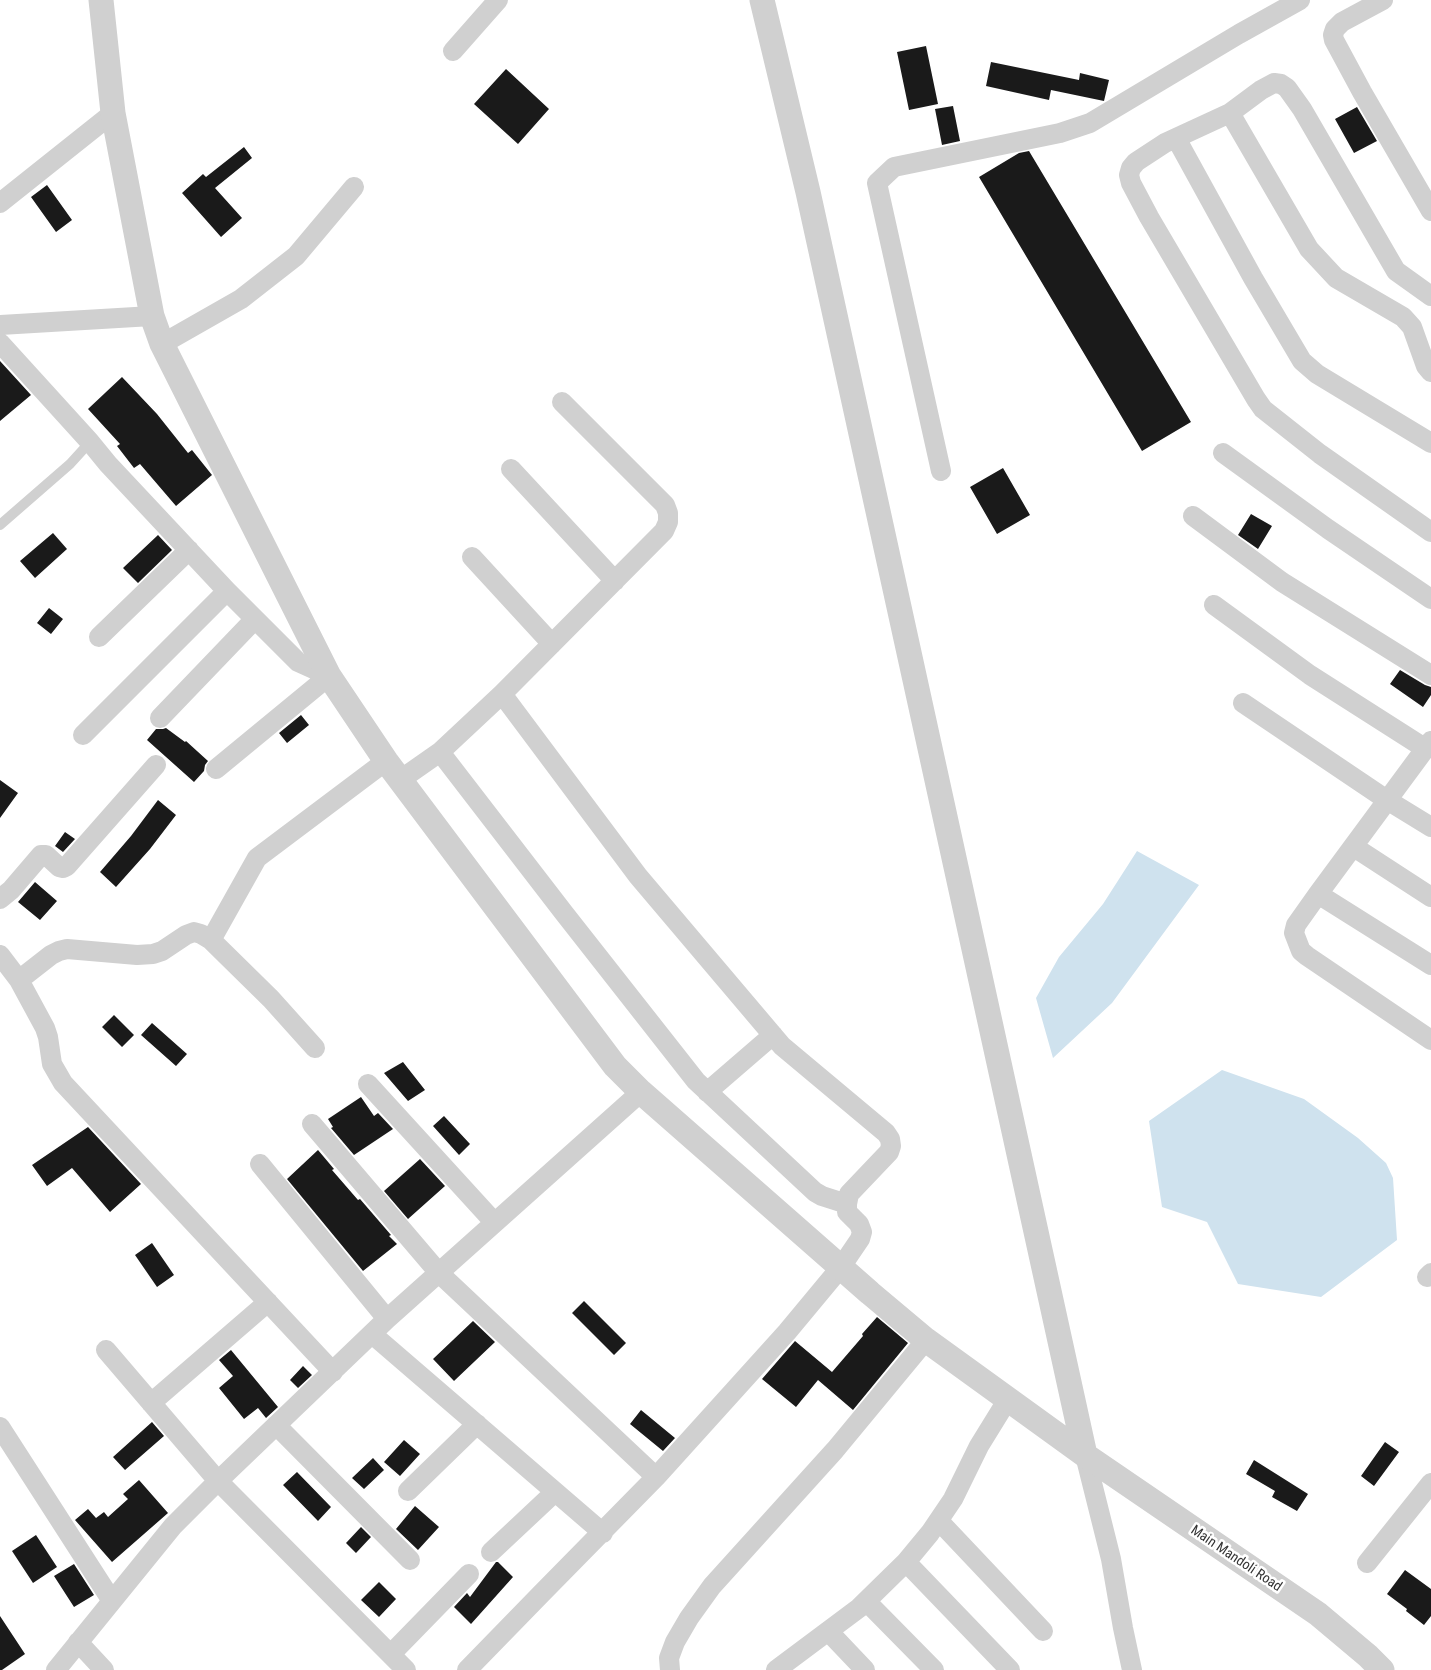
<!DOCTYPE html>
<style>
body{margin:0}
canvas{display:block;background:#fff}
</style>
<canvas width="1431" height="1670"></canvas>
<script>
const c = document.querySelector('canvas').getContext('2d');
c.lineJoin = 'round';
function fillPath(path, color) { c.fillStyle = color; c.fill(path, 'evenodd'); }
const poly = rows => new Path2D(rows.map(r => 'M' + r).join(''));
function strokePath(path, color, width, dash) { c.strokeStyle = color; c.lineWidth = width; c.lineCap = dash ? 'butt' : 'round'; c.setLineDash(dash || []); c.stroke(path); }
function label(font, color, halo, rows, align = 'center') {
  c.font = font + ' "Roboto Condensed",sans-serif'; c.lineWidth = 5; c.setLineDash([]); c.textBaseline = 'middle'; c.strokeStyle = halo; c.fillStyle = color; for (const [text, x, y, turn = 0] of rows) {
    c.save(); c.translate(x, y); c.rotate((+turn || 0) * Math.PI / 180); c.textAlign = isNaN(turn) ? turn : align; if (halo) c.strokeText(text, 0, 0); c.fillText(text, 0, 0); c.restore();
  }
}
fillPath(poly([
 [1137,851,1199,885,1112,1003,1053,1058,1036,998,1059,957,1103,904],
 [1222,1070,1304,1099,1358,1138,1386,1163,1393,1178,1397,1240,1321,1297,1238,1284,1207,1222,1162,1207,1149,1121]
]), '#cfe2ee');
fillPath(poly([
 [926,46,938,104,909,110,897,52],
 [991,62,1079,80,1080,73,1109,80,1104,101,1051,90,1049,100,986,86],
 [506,69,549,109,518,144,474,104],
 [953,106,960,141,942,145,935,109],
 [1357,107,1377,141,1354,153,1335,119],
 [244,147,252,158,215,188,242,218,221,237,182,193,203,174,206,177],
 [1029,151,1191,422,1142,451,979,177,1019,153],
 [47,185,72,220,56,232,31,197],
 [0,361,31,395,0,421],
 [122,377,157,414,188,453,192,450,212,475,176,506,140,464,134,468,117,446,120,444,88,409],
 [1003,468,1030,515,997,534,970,487],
 [1251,514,1272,526,1258,549,1238,535],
 [53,533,67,549,35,578,20,561],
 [158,535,172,550,138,583,123,568],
 [49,608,63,619,51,634,37,623],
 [1400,670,1425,685,1431,687,1431,695,1423,707,1390,684],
 [301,715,309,725,287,743,279,733],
 [166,728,185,742,186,741,208,761,205,765,204,771,194,782,147,740,156,729,163,729],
 [0,780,18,793,0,818],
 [158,800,176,815,150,849,116,887,100,872,131,836],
 [65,832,75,839,63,852,55,846],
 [35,882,57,901,40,920,18,902],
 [114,1015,134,1035,122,1047,102,1027],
 [152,1023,187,1054,176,1066,141,1035],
 [403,1062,425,1090,408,1101,384,1073],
 [361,1097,374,1116,378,1113,393,1129,354,1155,331,1128,333,1127,328,1119],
 [444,1116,470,1144,459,1155,433,1126],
 [88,1127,141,1184,110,1212,72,1168,47,1186,32,1165],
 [318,1150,334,1169,332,1170,358,1200,360,1199,391,1235,389,1236,397,1244,363,1271,287,1179],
 [420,1159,445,1186,408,1219,384,1191],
 [152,1243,174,1275,157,1287,135,1255],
 [584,1301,626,1343,614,1355,572,1313],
 [877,1317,908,1343,853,1410,818,1380,796,1407,762,1379,795,1341,832,1372,863,1336,862,1334],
 [473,1321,495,1342,454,1381,433,1359],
 [231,1350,278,1407,266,1418,258,1408,244,1419,219,1388,233,1376,219,1360],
 [303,1366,312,1375,298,1388,290,1380],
 [641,1410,675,1438,663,1451,630,1424],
 [152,1422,164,1436,125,1470,113,1457],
 [404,1440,420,1454,400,1476,384,1462],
 [1385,1442,1399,1452,1374,1486,1361,1476],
 [373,1458,384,1470,364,1489,352,1478],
 [1254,1460,1308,1494,1297,1511,1272,1497,1275,1491,1246,1474],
 [297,1472,331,1507,318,1521,283,1485],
 [139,1480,168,1513,112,1562,75,1520,88,1509,96,1518,104,1512,108,1517,128,1499,123,1494],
 [415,1506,439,1527,418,1550,396,1529],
 [361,1527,371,1537,356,1553,346,1543],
 [36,1535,57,1567,33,1583,12,1551],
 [496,1562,498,1562,513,1577,471,1624,454,1607,467,1593,470,1597],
 [74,1564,94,1595,74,1607,54,1576],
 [1405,1570,1431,1589,1431,1616,1424,1625,1406,1611,1407,1609,1387,1594],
 [379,1582,396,1599,379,1617,361,1600],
 [0,1616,25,1654,2,1670,0,1670]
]), '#1a1a1a');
strokePath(poly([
 [0,525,70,464,90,442]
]), '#d0d0d0', 10);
strokePath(poly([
 [1383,0,1342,22,1335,29,1333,35,1334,40,1362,92,1431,211],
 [453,51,498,0],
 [1230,113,1309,249,1336,278,1403,317,1412,327,1426,366,1431,372],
 [1176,138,1253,278,1302,361,1317,374,1431,443],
 [0,203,113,113],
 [1431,296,1396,271,1302,109,1287,88,1281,84,1274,83,1261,90,1230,113,1165,143,1136,162,1131,168,1129,175,1131,183,1149,217,1256,399,1263,409,1320,454,1431,532],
 [0,325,152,316],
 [0,343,90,442,108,464,227,591,298,662,329,676,216,769],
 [162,344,241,299,296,256,354,187],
 [1223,453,1328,529,1431,599],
 [511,469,615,581],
 [941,471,877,183,894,167,1060,133,1090,123,1239,34,1300,0],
 [1193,516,1282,582,1431,675],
 [472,557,552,644],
 [1214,605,1310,675,1426,749],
 [99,637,189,550],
 [1243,703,1387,800,1431,827],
 [160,718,255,619],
 [83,735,227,591],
 [1431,741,1318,894,1296,925,1294,933,1301,951,1307,956,1431,1040],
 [440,752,564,913,696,1081,815,1192,822,1196,847,1204],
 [400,780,440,752,502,694,664,531,668,522,668,513,665,505,562,402],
 [1354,847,1431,897],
 [1318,894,1431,965],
 [0,899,11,890,41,855,46,855,59,867,63,868,67,866,156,765],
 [211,940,257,858,386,761],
 [0,955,19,980,45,1028,48,1037,52,1064,63,1083,333,1372],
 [19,980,51,955,59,951,67,949,137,955,153,954,162,951,186,935,194,932,201,934,211,940,271,999,315,1048],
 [368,1084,494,1222],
 [707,1092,773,1035],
 [312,1124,439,1273,656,1477],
 [260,1164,387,1319],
 [1427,1277,1431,1273],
 [372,1334,603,1533],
 [106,1350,218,1481,406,1670],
 [151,1403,268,1302],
 [276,1425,410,1560],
 [0,1427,112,1601],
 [1085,1455,1111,1559,1123,1628,1132,1670],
 [408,1491,477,1424],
 [939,1521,1043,1631],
 [491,1552,555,1492],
 [906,1562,1010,1670],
 [1367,1563,1431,1483],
 [866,1601,934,1670],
 [828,1631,865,1670],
 [78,1642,104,1670],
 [391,1654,469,1574],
 [56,1670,173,1526,218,1481,387,1319,641,1092],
 [467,1670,541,1594,656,1477,787,1332,841,1267,860,1239,862,1232,859,1224,847,1212,847,1204,849,1194,889,1152,891,1146,890,1139,886,1133,782,1046,638,876,502,694],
 [670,1670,669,1658,675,1642,689,1618,712,1586,835,1450,926,1340],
 [776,1670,859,1608,906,1562,930,1533,953,1499,979,1446,1008,1399]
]), '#d0d0d0', 20);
strokePath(poly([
 [101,0,113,113,152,316,162,344,329,676,386,761,615,1066,641,1092,870,1293,926,1340,1085,1455,1318,1614,1368,1656,1382,1670],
 [762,0,808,192,1085,1455]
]), '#d0d0d0', 25);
label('14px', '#333', '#fff', [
 ["Main Mandoli Road",1236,1559,34]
]);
</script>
